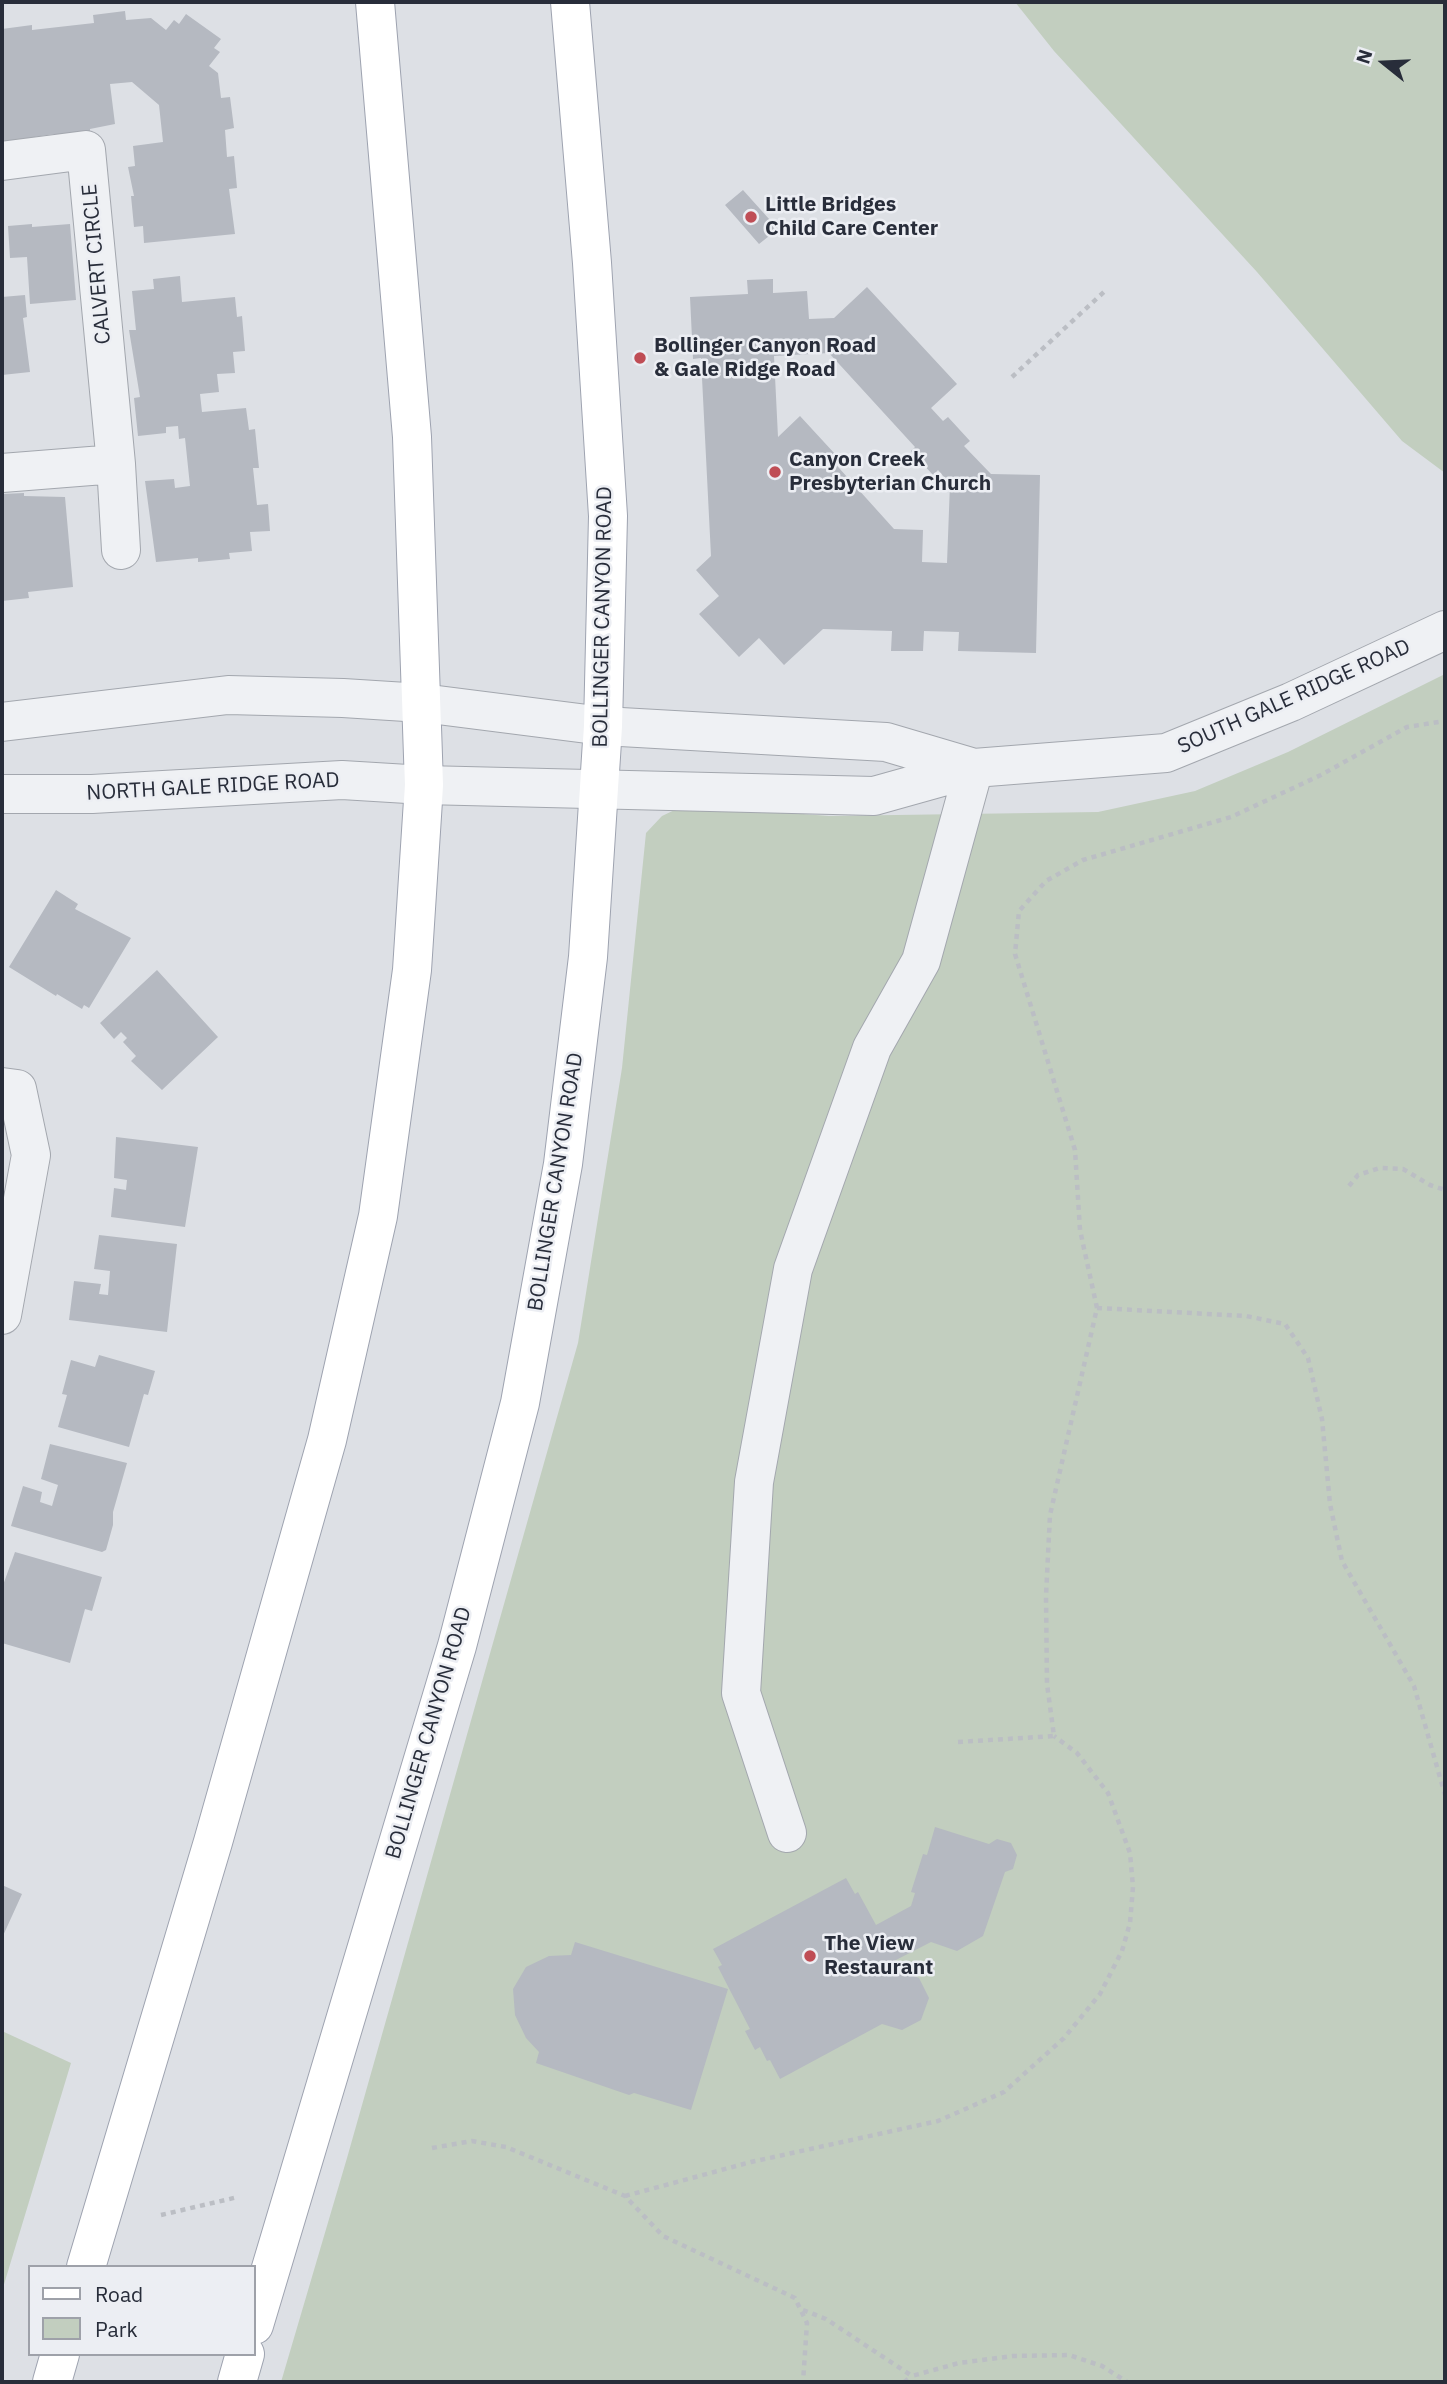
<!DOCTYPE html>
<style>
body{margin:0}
#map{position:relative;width:1447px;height:2384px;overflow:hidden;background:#dde0e5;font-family:"IBM Plex Sans",sans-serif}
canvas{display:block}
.frame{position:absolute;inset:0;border:4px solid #282d3a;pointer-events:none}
.legend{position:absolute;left:28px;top:2265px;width:228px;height:91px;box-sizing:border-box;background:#eceef3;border:2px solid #9ea1a9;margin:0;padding:9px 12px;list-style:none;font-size:21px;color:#282d3a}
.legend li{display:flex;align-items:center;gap:14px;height:35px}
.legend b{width:35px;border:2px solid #9ea1a9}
.north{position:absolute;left:1349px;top:28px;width:70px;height:70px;-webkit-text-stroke:5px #eceef3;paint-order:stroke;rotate:288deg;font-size:19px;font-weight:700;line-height:28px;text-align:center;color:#282d3a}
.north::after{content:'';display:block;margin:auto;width:24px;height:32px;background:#282d3a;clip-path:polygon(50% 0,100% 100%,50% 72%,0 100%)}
</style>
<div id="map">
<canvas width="1447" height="2384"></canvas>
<div class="frame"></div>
<ul class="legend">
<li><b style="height:9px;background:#fff"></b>Road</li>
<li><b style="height:19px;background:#c2cebf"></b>Park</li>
</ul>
<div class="north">N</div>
</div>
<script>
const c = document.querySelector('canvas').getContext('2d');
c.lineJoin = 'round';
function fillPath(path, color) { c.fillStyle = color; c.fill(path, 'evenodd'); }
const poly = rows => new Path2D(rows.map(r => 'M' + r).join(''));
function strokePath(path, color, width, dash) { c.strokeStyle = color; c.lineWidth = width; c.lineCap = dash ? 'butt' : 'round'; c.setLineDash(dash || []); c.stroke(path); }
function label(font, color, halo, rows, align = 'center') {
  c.font = font + ' "IBM Plex Sans",sans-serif'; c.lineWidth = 5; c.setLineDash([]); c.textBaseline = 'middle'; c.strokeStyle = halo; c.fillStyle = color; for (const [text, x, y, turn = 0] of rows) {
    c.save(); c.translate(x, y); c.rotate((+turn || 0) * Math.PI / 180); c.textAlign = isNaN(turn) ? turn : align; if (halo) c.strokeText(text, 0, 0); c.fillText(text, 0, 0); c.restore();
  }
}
fillPath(poly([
 [1015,2,1445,2,1445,473,1402,441,1257,272,1054,51],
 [1445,674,1445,2382,281,2382,347,2158,578,1343,622,1068,646,833,662,816,685,805,829,816,1098,812,1195,791,1288,752],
 [2,2031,71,2063,2,2291]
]), '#c2cebf');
fillPath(poly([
 [125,11,126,20,151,18,166,30,174,20,179,24,186,14,221,39,214,48,220,52,209,66,218,73,221,98,230,97,234,128,225,130,227,157,234,156,237,188,229,189,235,234,144,243,143,226,134,227,131,196,134,196,128,167,135,166,133,146,163,142,159,105,132,82,110,84,115,124,90,129,90,134,54,138,54,134,2,142,2,29,32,25,32,30,94,23,93,15],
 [743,190,778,229,759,244,725,205],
 [32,224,32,227,70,224,76,300,30,304,27,257,10,258,8,226],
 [180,276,182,302,235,297,237,317,242,316,245,351,233,352,235,373,217,374,219,392,200,394,202,412,246,408,249,430,255,429,259,468,253,468,257,505,268,504,270,531,250,532,252,551,229,553,230,559,198,562,198,558,156,562,145,481,174,479,175,488,190,486,185,438,179,439,178,426,166,427,166,433,138,436,134,398,140,397,129,330,136,330,132,291,154,289,153,279],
 [773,279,773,293,807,291,809,319,834,318,867,287,957,384,931,408,943,421,948,417,970,441,964,446,991,474,1040,475,1036,653,958,651,959,632,924,631,923,651,891,651,892,631,823,629,784,665,759,638,739,657,699,614,719,596,696,570,711,556,701,358,693,359,690,297,748,294,747,280],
 [829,353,915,447,911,451,933,475,938,470,950,484,947,563,922,562,923,530,894,529,830,458,835,454,800,416,778,437,774,356],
 [25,295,27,317,23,318,30,372,2,375,2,297],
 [24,493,24,496,65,497,73,587,28,592,29,598,2,601,2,494],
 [56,890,78,904,75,909,131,938,89,1008,84,1005,82,1009,57,994,56,996,9,967],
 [157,970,218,1037,162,1090,131,1061,136,1056,123,1042,127,1038,121,1032,114,1039,100,1023],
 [116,1137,198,1147,185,1227,111,1217,114,1188,126,1190,127,1180,114,1178],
 [99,1235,177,1244,167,1332,69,1320,74,1281,101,1284,99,1294,108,1295,110,1271,94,1269],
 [99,1355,155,1371,148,1395,144,1394,129,1447,58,1427,67,1395,62,1394,71,1360,95,1367],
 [50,1444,127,1463,113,1512,113,1525,106,1550,102,1552,11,1526,23,1486,42,1492,40,1502,52,1506,58,1485,41,1479],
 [15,1552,102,1577,92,1611,85,1609,70,1663,2,1643,2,1588],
 [935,1827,989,1844,997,1839,1011,1843,1017,1855,1013,1869,1005,1872,983,1936,957,1951,931,1942,894,1961,898,1970,919,1978,929,1998,921,2020,902,2030,882,2024,780,2079,770,2060,767,2061,760,2047,755,2050,745,2031,750,2029,718,1967,722,1965,713,1949,846,1878,855,1894,858,1892,876,1925,911,1906,915,1893,911,1892,923,1854,927,1855],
 [2,1885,22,1894,2,1938],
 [575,1942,728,1989,691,2110,634,2093,629,2095,536,2063,539,2052,526,2038,515,2015,513,1989,526,1967,549,1956,571,1955]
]), '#b5b9c1');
const minor = poly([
 [2,161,86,150,116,464,121,550],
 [2,473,116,464],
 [2,722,228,695,343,698,422,703,603,726,886,742,974,768],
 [2,794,92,794,342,780,424,785,874,796,974,768,1166,753,1291,702,1445,630],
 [2,1087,17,1089,31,1155,2,1315],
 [787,1833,741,1693,754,1482,793,1269,872,1048,921,961,974,768]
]);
const major = poly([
 [86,2267,213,1842,327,1440,378,1216,412,970,424,785,412,437,375,2],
 [254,2325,457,1646,520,1403,563,1164,588,957,603,726,608,516,592,263,570,2],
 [52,2382,60,2354],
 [237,2382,245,2354]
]);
strokePath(minor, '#a3a7ae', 40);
strokePath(major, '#9ea3b0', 40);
strokePath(poly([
 [1012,377,1106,290],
 [1349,1186,1358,1175,1380,1168,1403,1169,1430,1185,1445,1190],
 [1097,1308,1246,1316,1285,1324,1308,1358,1322,1419,1330,1504,1342,1561,1414,1686,1445,1795],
 [958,1742,1054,1736,1047,1684,1046,1596,1050,1515,1097,1308,1080,1230,1075,1150,1015,954,1019,911,1046,881,1083,860,1231,817,1321,775,1407,727,1445,721],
 [432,2148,472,2141,506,2147,625,2196,663,2236,795,2298,807,2323,803,2382],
 [625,2196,751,2162,938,2121,1004,2092,1064,2038,1100,1994,1122,1951,1130,1923,1133,1887,1130,1853,1108,1793,1077,1753,1054,1736],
 [161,2215,238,2197],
 [803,2310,826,2319,912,2376,959,2363,1013,2356,1069,2355,1102,2366,1127,2382],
 [904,2382,912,2376]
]), '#bbbec4', 4.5, [5, 5]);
strokePath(minor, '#eff1f4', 38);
strokePath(major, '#fff', 38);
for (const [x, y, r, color] of [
 [751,217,7,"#bf4d55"],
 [640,358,7,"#bf4d55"],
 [775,472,7,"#bf4d55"],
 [810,1956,7,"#bf4d55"]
]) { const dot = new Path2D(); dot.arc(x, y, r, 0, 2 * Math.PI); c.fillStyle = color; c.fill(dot); strokePath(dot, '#eceef3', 2.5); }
label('bold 21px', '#282d3a', '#eceef3', [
 ["Little Bridges",765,205],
 ["Child Care Center",765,229],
 ["Bollinger Canyon Road",654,346],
 ["& Gale Ridge Road",654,370],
 ["Canyon Creek",789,460],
 ["Presbyterian Church",789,484],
 ["The View",824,1944],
 ["Restaurant",824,1968]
], 'left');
label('21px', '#282d3a', '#eceef3', [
 ["CALVERT CIRCLE",97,264,-95],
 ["BOLLINGER CANYON ROAD",603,617,-89],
 ["SOUTH GALE RIDGE ROAD",1294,697,-24],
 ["NORTH GALE RIDGE ROAD",213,787,-3],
 ["BOLLINGER CANYON ROAD",556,1182,-81],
 ["BOLLINGER CANYON ROAD",429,1733,-74]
]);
</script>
